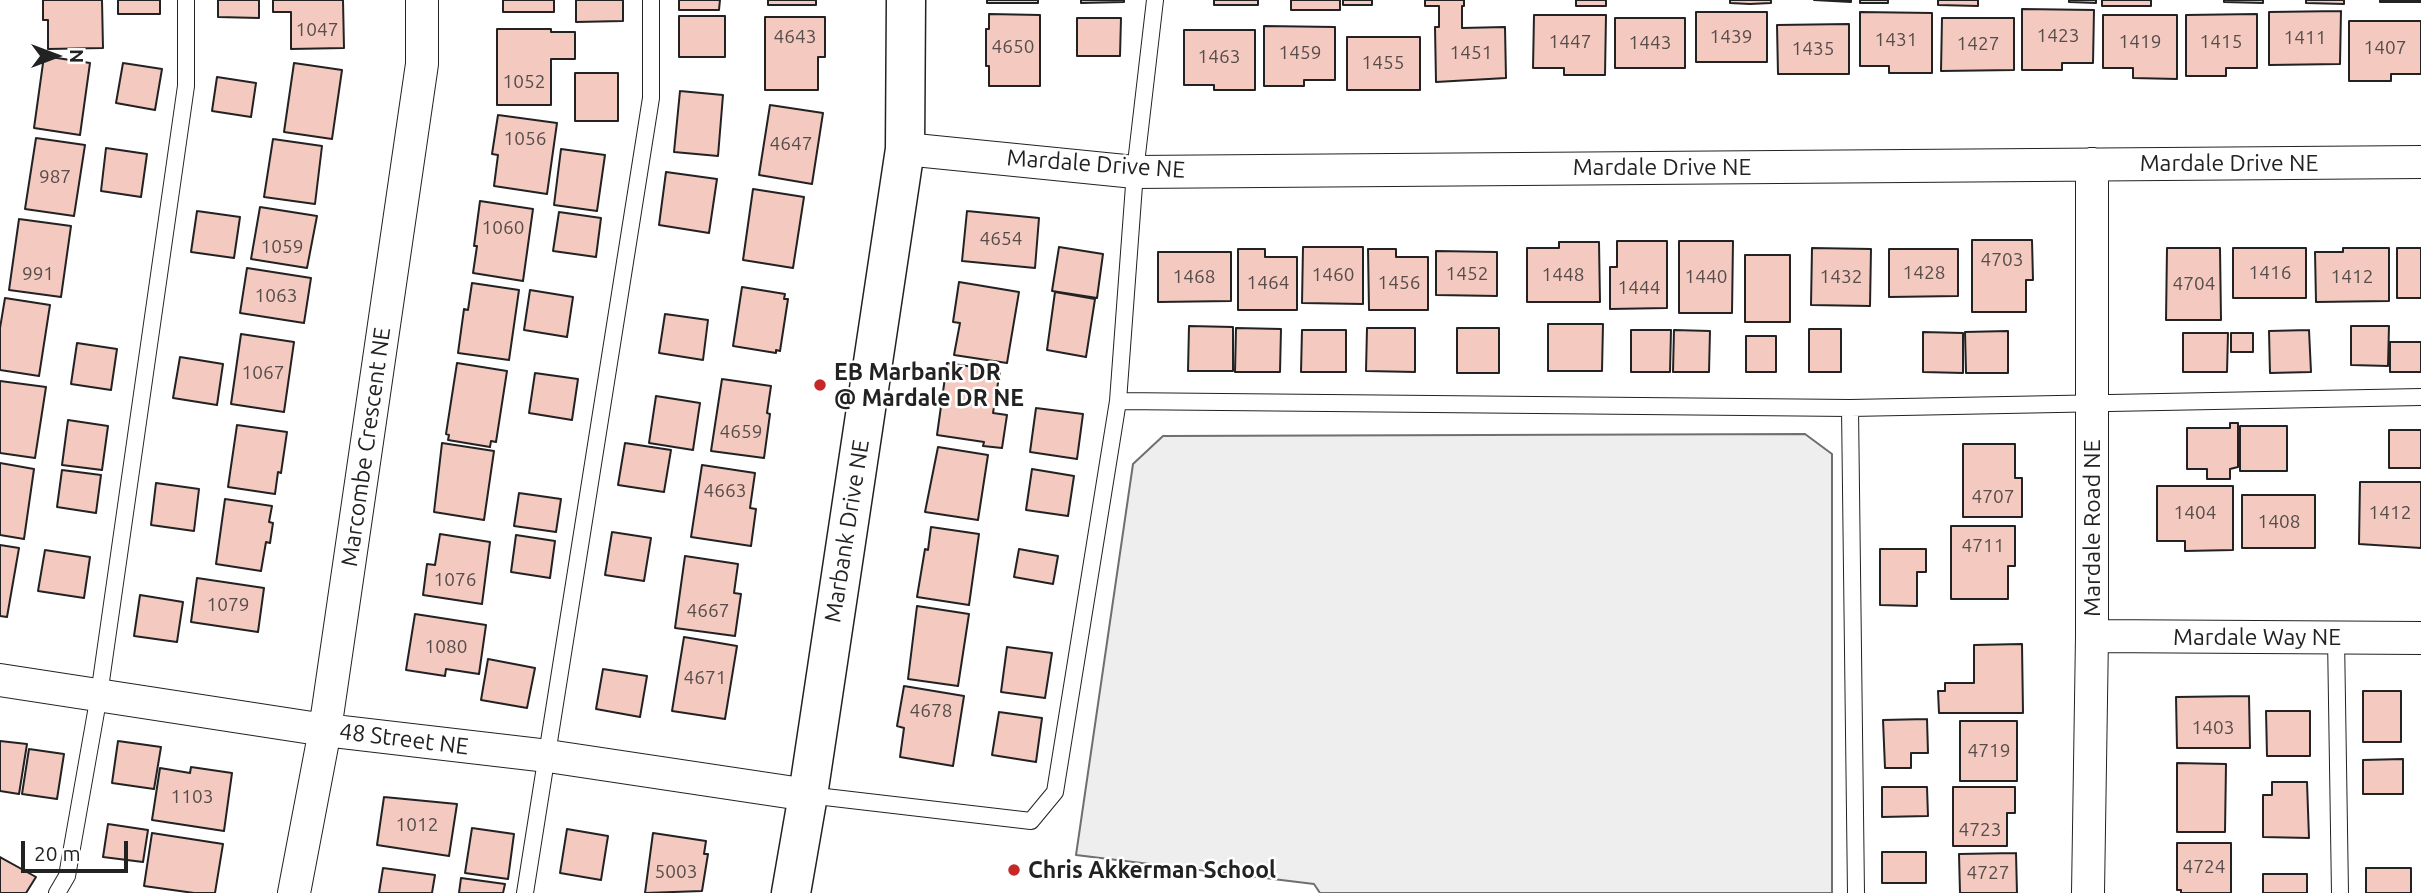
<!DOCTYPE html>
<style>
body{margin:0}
#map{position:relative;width:2421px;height:893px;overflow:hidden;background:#fff;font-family:Ubuntu,sans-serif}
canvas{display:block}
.north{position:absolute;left:21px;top:21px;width:70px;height:70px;-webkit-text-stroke:5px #fff;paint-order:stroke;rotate:90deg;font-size:19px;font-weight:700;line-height:28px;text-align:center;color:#222}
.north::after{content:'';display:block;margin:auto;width:24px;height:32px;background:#222;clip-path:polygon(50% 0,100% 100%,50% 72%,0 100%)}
.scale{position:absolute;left:21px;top:841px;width:107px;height:32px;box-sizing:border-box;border:4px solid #222;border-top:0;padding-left:9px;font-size:21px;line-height:24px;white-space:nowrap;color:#222;-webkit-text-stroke:5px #fff;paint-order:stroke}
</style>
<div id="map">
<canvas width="2421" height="893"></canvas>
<div class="north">N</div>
<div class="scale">20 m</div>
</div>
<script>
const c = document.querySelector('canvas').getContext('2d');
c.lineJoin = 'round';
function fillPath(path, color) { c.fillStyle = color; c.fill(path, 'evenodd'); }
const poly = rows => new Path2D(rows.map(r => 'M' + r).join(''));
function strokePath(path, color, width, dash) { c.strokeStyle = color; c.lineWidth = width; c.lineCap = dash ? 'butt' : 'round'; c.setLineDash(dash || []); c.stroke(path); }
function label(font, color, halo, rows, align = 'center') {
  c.font = font + ' Ubuntu,sans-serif'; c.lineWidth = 5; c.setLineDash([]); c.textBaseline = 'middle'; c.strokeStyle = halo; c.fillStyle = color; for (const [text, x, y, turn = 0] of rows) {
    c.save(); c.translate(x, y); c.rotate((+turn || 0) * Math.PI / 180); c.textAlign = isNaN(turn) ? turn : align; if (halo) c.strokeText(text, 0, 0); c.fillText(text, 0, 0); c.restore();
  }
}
const green = poly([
 [1805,434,1832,454,1832,893,1320,893,1314,884,1076,855,1133,464,1163,436,1805,434]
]);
fillPath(green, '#eee');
strokePath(green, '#6f6f6f', 2);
const building = poly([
 [43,0,102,0,103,48,48,49,48,20,43,20,43,0],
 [118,0,160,0,160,14,118,14,118,0],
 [218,0,259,0,259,18,218,17,218,0],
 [273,0,343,0,344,48,291,49,291,12,273,12,273,0],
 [503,0,554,0,554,12,503,12,503,0],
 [576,0,623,0,623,21,576,22,576,0],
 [679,0,720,0,719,10,679,10,679,0],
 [768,0,816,0,816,5,768,5,768,0],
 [987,0,1038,0,1038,3,987,3,987,0],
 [1081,0,1124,0,1124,2,1081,3,1081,0],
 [1214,0,1258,0,1258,5,1214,5,1214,0],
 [1291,0,1340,0,1340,10,1291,10,1291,0],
 [1343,0,1372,0,1372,5,1343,5,1343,0],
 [1425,0,1464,0,1464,6,1462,6,1462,28,1505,27,1506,78,1436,82,1435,27,1439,27,1439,6,1425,6,1425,0],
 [1576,0,1606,0,1606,6,1576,6,1576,0],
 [1730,0,1771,0,1771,3,1750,4,1730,3,1730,0],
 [1814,0,1851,0,1851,2,1814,0],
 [1860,0,1888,0,1888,3,1860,3,1860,0],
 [1938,0,1978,0,1978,6,1938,5,1938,0],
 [2069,0,2096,0,2096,3,2069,2,2069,0],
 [2102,0,2151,0,2151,6,2102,6,2102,0],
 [2224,0,2263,0,2263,3,2224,2,2224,0],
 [2306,0,2344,0,2344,4,2306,3,2306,0],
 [2380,0,2421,0,2421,2,2380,2,2380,0],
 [2022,9,2094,10,2093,63,2062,63,2062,70,2022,70,2022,9],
 [2341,11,2340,64,2269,65,2269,12,2341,11],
 [1696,12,1767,12,1767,62,1696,62,1696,12],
 [1860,12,1932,13,1932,73,1889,73,1889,66,1860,66,1860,12],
 [989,14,1040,15,1040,86,989,86,989,66,986,66,986,29,989,29,989,14],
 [2257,14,2257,68,2226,68,2226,76,2186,76,2186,15,2257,14],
 [1534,15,1606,15,1605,75,1564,75,1564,68,1533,68,1534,15],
 [2103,15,2177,15,2177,79,2133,78,2133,68,2103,68,2103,15],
 [679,16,725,16,725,57,679,57,679,16],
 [765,17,825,17,825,57,818,57,818,90,765,90,765,17],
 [1077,18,1121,18,1120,56,1077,56,1077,18],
 [1615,18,1685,18,1685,68,1615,68,1615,18],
 [1942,18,2014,18,2014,70,1941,71,1942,18],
 [2349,21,2421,21,2421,74,2391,74,2391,81,2349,81,2349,21],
 [1849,24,1849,74,1778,74,1777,25,1849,24],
 [1264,26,1335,27,1335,80,1304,80,1304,86,1264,86,1264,26],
 [497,29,551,29,551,32,575,32,575,59,551,59,551,105,497,105,497,29],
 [1184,30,1255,30,1255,90,1214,90,1214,85,1184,85,1184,30],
 [1347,37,1420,37,1420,90,1347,90,1347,37],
 [44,56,90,63,80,135,34,128,44,56],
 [123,63,162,69,155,110,116,103,123,63],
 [294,63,342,70,332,139,284,132,294,63],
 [575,73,618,73,618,121,575,121,575,73],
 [217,77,256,83,251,117,212,111,217,77],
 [680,91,723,95,718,156,674,152,680,91],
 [770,105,823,113,812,184,759,175,770,105],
 [498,115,557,123,547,194,494,186,498,155,492,154,498,115],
 [36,138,85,145,74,216,25,209,36,138],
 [273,139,322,146,315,204,264,197,273,139],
 [106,148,147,154,141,197,101,191,106,148],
 [561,149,605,155,597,211,554,205,561,149],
 [666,172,717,179,709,233,659,225,666,172],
 [753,189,804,197,793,268,743,260,753,189],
 [480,201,533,209,523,281,473,273,477,246,474,246,480,201],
 [260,207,317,216,307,268,251,259,260,207],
 [197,211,240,217,234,258,191,252,197,211],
 [967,211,1039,218,1035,268,962,261,967,211],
 [559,212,601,218,596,257,553,251,559,212],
 [19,219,71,226,61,297,9,290,19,219],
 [1972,240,2032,240,2033,280,2026,280,2026,312,1972,312,1972,240],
 [1617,241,1667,241,1667,308,1610,309,1610,267,1617,267,1617,241],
 [1679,241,1733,241,1732,313,1679,313,1679,241],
 [1559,242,1599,242,1600,302,1527,302,1527,248,1559,248,1559,242],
 [1059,247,1103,254,1097,298,1052,291,1059,247],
 [1303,247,1363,247,1363,304,1302,303,1303,247],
 [1812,248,1871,249,1870,306,1811,305,1812,248],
 [2167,248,2220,248,2221,320,2166,320,2167,248],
 [2233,248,2306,248,2306,298,2233,298,2233,248],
 [2343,248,2389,248,2389,301,2316,302,2315,252,2343,252,2343,248],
 [2397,248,2421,248,2421,298,2397,298,2397,248],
 [1238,249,1265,249,1265,257,1297,257,1297,310,1238,310,1238,249],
 [1368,249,1396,249,1396,257,1428,257,1428,310,1369,310,1368,249],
 [1889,249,1958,249,1958,296,1889,297,1889,249],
 [1436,251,1497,252,1497,296,1436,295,1436,251],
 [1158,252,1231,252,1231,301,1158,302,1158,252],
 [1745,255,1790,255,1790,322,1745,322,1745,255],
 [247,268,311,278,304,323,240,313,247,268],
 [959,282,1019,292,1007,363,954,355,960,323,953,322,959,282],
 [472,283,519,290,509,360,458,353,464,309,468,310,472,283],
 [742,287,785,294,784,299,788,299,780,351,776,350,776,353,733,346,742,287],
 [530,290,573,297,567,337,524,330,530,290],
 [1055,292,1095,299,1086,357,1047,350,1055,292],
 [5,298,50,305,39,376,0,370,0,328,5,298],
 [665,314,708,320,703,360,659,353,665,314],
 [1548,324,1603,324,1602,371,1548,371,1548,324],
 [1189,326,1233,327,1233,371,1188,371,1189,326],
 [2351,326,2389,326,2388,366,2351,365,2351,326],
 [1236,328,1281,329,1280,372,1235,372,1236,328],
 [1367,328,1415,328,1415,372,1366,371,1367,328],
 [1457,328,1499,328,1499,373,1457,373,1457,328],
 [1809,329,1841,329,1841,372,1809,372,1809,329],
 [1302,330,1346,330,1346,372,1301,372,1302,330],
 [1631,330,1671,330,1670,372,1631,372,1631,330],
 [1674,330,1710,331,1709,372,1673,372,1674,330],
 [2309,330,2311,372,2270,373,2269,331,2309,330],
 [2008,331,2008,373,1966,373,1965,332,2008,331],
 [1923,332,1963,333,1963,373,1923,372,1923,332],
 [2183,333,2228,333,2227,372,2183,372,2183,333],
 [2231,333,2253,333,2253,352,2231,352,2231,333],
 [241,334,294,342,284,412,231,404,241,334],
 [1746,336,1776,336,1776,372,1746,372,1746,336],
 [2390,342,2421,342,2421,372,2390,372,2390,342],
 [77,343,117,349,111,390,71,384,77,343],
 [180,357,223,364,217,405,173,398,180,357],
 [457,363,507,371,496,442,491,441,490,447,448,440,449,435,446,434,457,363],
 [947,363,1000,371,993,413,1007,415,1002,448,983,446,984,442,937,435,947,363],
 [535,373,578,379,572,420,529,413,535,373],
 [722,379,771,386,767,413,770,414,764,458,711,451,722,379],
 [0,381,46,387,35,458,0,453,0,381],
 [656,396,700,403,693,450,649,443,656,396],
 [1036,408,1083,414,1077,459,1030,452,1036,408],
 [68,420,108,426,102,470,62,465,68,420],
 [2230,423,2238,423,2238,467,2230,469,2230,479,2207,479,2207,469,2187,469,2187,428,2230,428,2230,423],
 [237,425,287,432,281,473,278,472,275,494,228,487,237,425],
 [2240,426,2287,426,2287,471,2240,471,2240,426],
 [2389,430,2421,430,2421,468,2389,468,2389,430],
 [442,443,494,451,484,520,434,512,442,443],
 [625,443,671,450,664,492,618,485,625,443],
 [1963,444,2015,444,2015,478,2022,478,2022,517,1963,517,1963,444],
 [938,447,988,455,978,520,925,512,938,447],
 [0,463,34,469,24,539,0,535,0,463],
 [702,465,755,473,750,508,756,509,751,546,691,537,702,465],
 [1032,469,1074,476,1068,516,1026,510,1032,469],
 [62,470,101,475,96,513,57,507,62,470],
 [2360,482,2421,482,2421,548,2359,544,2360,482],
 [156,483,199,489,194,531,151,525,156,483],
 [2157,486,2233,486,2233,550,2185,551,2185,541,2157,541,2157,486],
 [519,493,561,499,556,532,514,526,519,493],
 [2242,495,2315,495,2315,548,2242,548,2242,495],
 [225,499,272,506,269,522,273,523,270,543,266,542,261,571,216,564,225,499],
 [1951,526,2015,526,2015,566,2008,566,2008,599,1951,599,1951,526],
 [931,527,979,534,969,605,917,597,925,549,928,550,931,527],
 [612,532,651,538,644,581,605,575,612,532],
 [440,534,490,542,482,604,423,595,427,564,435,565,440,534],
 [516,535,555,541,550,578,511,572,516,535],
 [0,545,19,548,7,617,0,616,0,545],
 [1019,549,1058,556,1053,584,1014,577,1019,549],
 [1880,549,1926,549,1926,572,1917,572,1917,606,1880,605,1880,549],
 [45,550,90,557,84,598,38,591,45,550],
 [685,556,738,564,734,593,741,594,735,636,675,628,685,556],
 [197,578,264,588,258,632,191,622,197,578],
 [140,595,183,602,177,642,134,636,140,595],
 [917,606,969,614,958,686,908,679,917,606],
 [415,614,486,625,479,674,446,669,445,676,406,670,415,614],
 [684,637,737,646,725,719,672,711,684,637],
 [2022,644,2023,713,1939,713,1938,691,1945,691,1945,683,1974,683,1974,645,2022,644],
 [1007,647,1052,653,1045,698,1001,692,1007,647],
 [488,659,535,668,527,708,481,700,488,659],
 [603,669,647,676,640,717,596,709,603,669],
 [904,686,964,696,953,766,900,757,904,728,897,726,904,686],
 [2363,691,2401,691,2401,742,2363,742,2363,691],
 [2249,696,2250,748,2177,748,2176,697,2249,696],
 [2266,711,2310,711,2310,756,2267,756,2266,711],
 [999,712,1042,718,1036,762,992,755,999,712],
 [1927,719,1928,753,1911,753,1911,768,1885,768,1883,720,1927,719],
 [1960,721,2017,721,2017,781,1960,781,1960,721],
 [0,741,27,744,19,794,0,791,0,741],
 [118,741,161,747,154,789,112,783,118,741],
 [29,749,64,754,57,799,22,794,29,749],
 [2403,759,2403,794,2363,794,2363,760,2403,759],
 [2177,763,2226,764,2225,832,2177,832,2177,763],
 [191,767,232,773,224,831,152,820,160,768,190,773,191,767],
 [2272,782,2307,782,2309,838,2263,837,2263,795,2272,795,2272,782],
 [1882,787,1927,787,1928,816,1882,817,1882,787],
 [1953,787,2015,787,2015,813,2007,813,2007,846,1953,846,1953,787],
 [384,797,457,804,449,856,377,845,384,797],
 [108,824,148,830,143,862,103,857,108,824],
 [472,828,514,834,508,879,465,873,472,828],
 [567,829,608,836,601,880,560,873,567,829],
 [152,833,223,844,215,893,194,893,144,886,152,833],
 [653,833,706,841,704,854,708,854,702,891,645,893,653,833],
 [2177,843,2231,843,2231,893,2181,893,2181,890,2177,890,2177,843],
 [1882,852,1926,852,1926,883,1882,883,1882,852],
 [2016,853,2017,893,1960,893,1959,854,2016,853],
 [0,857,36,877,26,893,0,893,0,857],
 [383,868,435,875,432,893,379,893,383,868],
 [2366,868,2411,868,2411,893,2366,893,2366,868],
 [2263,874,2307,874,2307,893,2263,893,2263,874],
 [461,878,505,884,503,893,459,893,461,878]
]);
fillPath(building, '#f3c9c0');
strokePath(building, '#222', 2);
const lane = poly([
 [1118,401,1850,408,2421,397],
 [1850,408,1856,893],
 [2336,637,2340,893],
 [808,795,1031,821,1055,792,1118,401,1135,172,1155,0],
 [57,893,67,876,99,695,186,86,186,0],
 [525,893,651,98,651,0]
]);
const street = poly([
 [905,149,1135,172,2421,162],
 [2092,636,2421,638],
 [0,680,325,730,548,756,808,795],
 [294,893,325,730,422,64,422,0],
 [2088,893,2092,636,2092,164]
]);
const secondary = poly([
 [791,893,808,795,905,149,906,0]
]);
strokePath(lane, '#222', 18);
strokePath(street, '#222', 34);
strokePath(secondary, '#222', 41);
strokePath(lane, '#fff', 16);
strokePath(street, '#fff', 32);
strokePath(secondary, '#fff', 38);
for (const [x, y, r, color] of [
 [820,385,7,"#c62828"],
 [1014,870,7,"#c62828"]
]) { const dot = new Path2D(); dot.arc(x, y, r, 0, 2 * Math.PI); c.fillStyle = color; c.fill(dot); strokePath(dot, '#fff', 2.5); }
label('19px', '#564c4a', null, [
 ["1047",317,30],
 ["1423",2058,36],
 ["4643",795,37],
 ["1439",1731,37],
 ["1411",2305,38],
 ["1431",1896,40],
 ["1447",1570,42],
 ["1419",2140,42],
 ["1415",2221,42],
 ["1443",1650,43],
 ["1427",1978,44],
 ["4650",1013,47],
 ["1407",2385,48],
 ["1435",1813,49],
 ["1459",1300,53],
 ["1451",1471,53],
 ["1463",1219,57],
 ["1455",1383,63],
 ["1052",524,82],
 ["1056",525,139],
 ["4647",791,144],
 ["987",55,177],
 ["1060",503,228],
 ["4654",1001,239],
 ["1059",282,247],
 ["4703",2002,260],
 ["1428",1924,273],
 ["1416",2270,273],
 ["991",38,274],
 ["1452",1467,274],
 ["1460",1333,275],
 ["1448",1563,275],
 ["1468",1194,277],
 ["1440",1706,277],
 ["1432",1841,277],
 ["1412",2352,277],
 ["1464",1268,283],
 ["1456",1399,283],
 ["4704",2194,284],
 ["1444",1639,288],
 ["1063",276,296],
 ["1067",263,373],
 ["4659",741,432],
 ["4663",725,491],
 ["4707",1993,497],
 ["1404",2195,513],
 ["1412",2390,513],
 ["1408",2279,522],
 ["4711",1983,546],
 ["1076",455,580],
 ["1079",228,605],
 ["4667",708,611],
 ["1080",446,647],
 ["4671",705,678],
 ["4678",931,711],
 ["1403",2213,728],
 ["4719",1989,751],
 ["1103",192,797],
 ["1012",417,825],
 ["4723",1980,830],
 ["4724",2204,867],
 ["5003",676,872],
 ["4727",1988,873]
]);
label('23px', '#222', '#fff', [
 ["Mardale Drive NE",2229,163],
 ["Mardale Drive NE",1096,164,4],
 ["Mardale Drive NE",1662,167],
 ["Marcombe Crescent NE",366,447,-82],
 ["Mardale Road NE",2092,528,-90],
 ["Marbank Drive NE",847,531,-81],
 ["Mardale Way NE",2257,637],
 ["48 Street NE",404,739,7]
]);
label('bold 23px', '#222', '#fff', [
 ["EB Marbank DR",834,372],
 ["@ Mardale DR NE",834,398],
 ["Chris Akkerman School",1028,870]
], 'left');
</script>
